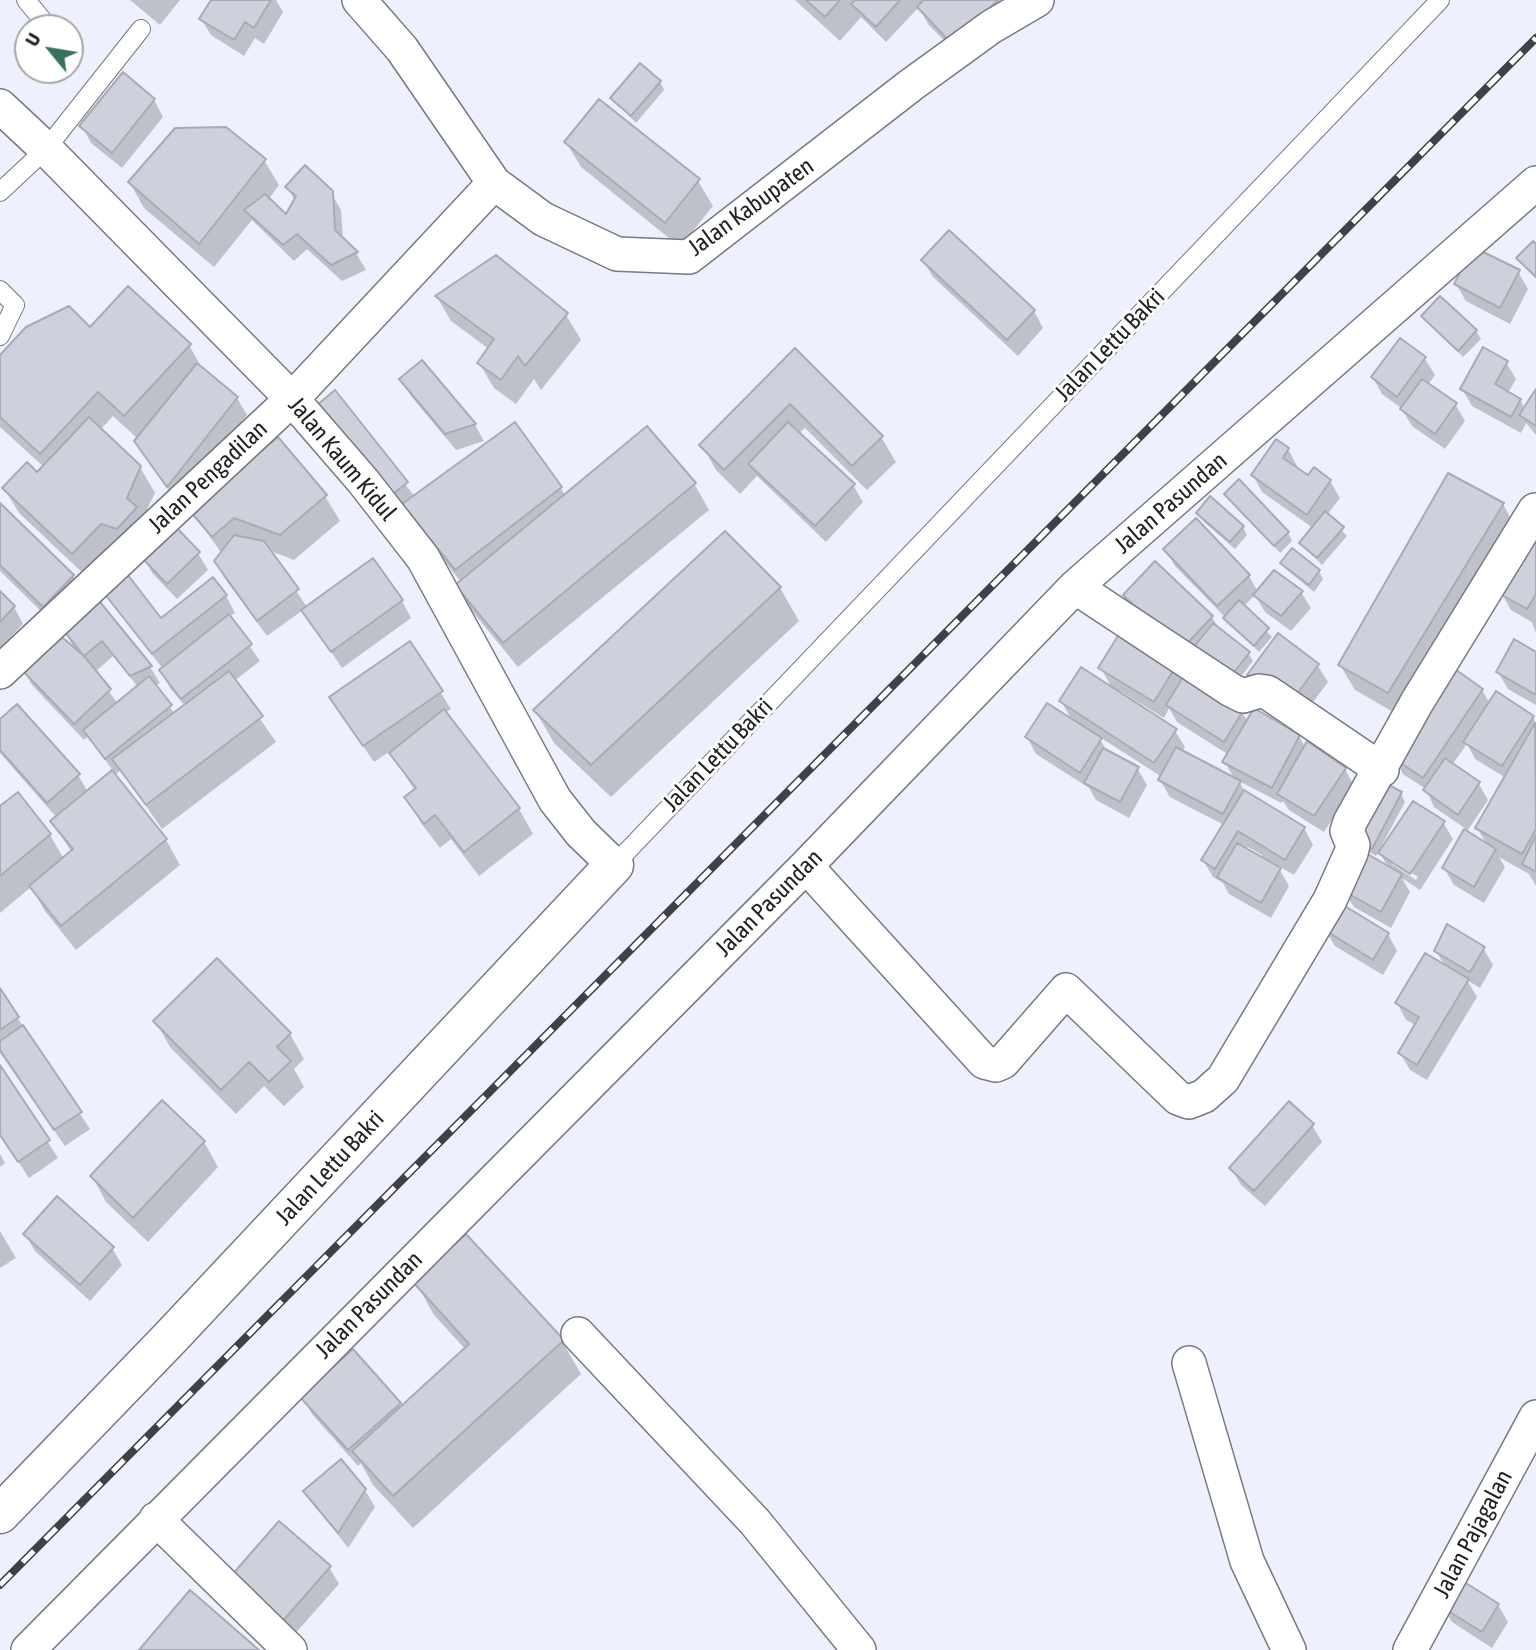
<!DOCTYPE html>
<style>
body{margin:0}
#map{position:relative;width:1536px;height:1650px;overflow:hidden;background:#eef1fd;font-family:"Asap Condensed",sans-serif}
canvas{display:block}
.north{position:absolute;left:14px;top:14px;width:70px;height:70px;box-sizing:border-box;background:#fff;border:2px solid #a6a7a8;border-radius:50%;rotate:300deg;font-size:19px;font-weight:700;line-height:28px;text-align:center;color:#212226}
.north::after{content:'';display:block;margin:auto;width:24px;height:32px;background:#37725c;clip-path:polygon(50% 0,100% 100%,50% 72%,0 100%)}
</style>
<div id="map">
<canvas width="1536" height="1650"></canvas>
<div class="north">U</div>
</div>
<script>
const c = document.querySelector('canvas').getContext('2d');
c.lineJoin = 'round';
function fillPath(path, color) { c.fillStyle = color; c.fill(path, 'evenodd'); }
const poly = rows => new Path2D(rows.map(r => 'M' + r).join(''));
function strokePath(path, color, width, dash) { c.strokeStyle = color; c.lineWidth = width; c.lineCap = dash ? 'butt' : 'round'; c.setLineDash(dash || []); c.stroke(path); }
function label(font, color, halo, rows, align = 'center') {
  c.font = font + ' "Asap Condensed",sans-serif'; c.lineWidth = 6; c.setLineDash([]); c.textBaseline = 'middle'; c.strokeStyle = halo; c.fillStyle = color; for (const [text, x, y, turn = 0] of rows) {
    c.save(); c.translate(x, y); c.rotate((+turn || 0) * Math.PI / 180); c.textAlign = isNaN(turn) ? turn : align; if (halo) c.strokeText(text, 0, 0); c.fillText(text, 0, 0); c.restore();
  }
}
fillPath(poly([
 [130,0,180,0,160,25],
 [213,0,276,0,283,12,264,44,255,38,244,56,211,35,201,19],
 [795,0,1024,0,963,60,928,24,919,7,886,42,861,17,840,41],
 [660,82,664,90,636,123,612,98],
 [154,100,163,117,122,168,91,143,82,126],
 [566,142,698,181,713,206,680,247,581,167],
 [264,160,279,185,268,200,286,217,295,201,287,187,331,193,341,210,343,241,356,253,366,270,342,281,307,249,294,261,252,220,214,267,144,208,130,183],
 [949,232,1034,311,1043,328,1018,356,933,277,923,260],
 [1536,246,1536,279,1518,259],
 [1518,272,1528,289,1510,324,1466,301,1456,284],
 [437,297,566,315,581,340,541,390,534,379,516,404,494,388,479,363,489,349,451,321],
 [1423,317,1476,331,1481,339,1463,357],
 [90,329,189,345,203,370,237,398,247,415,177,502,146,458,136,441,138,439,113,416,100,430,140,467,155,493,142,520,88,578,19,513,4,488,37,474,44,467,0,427,0,358],
 [1400,340,1425,359,1435,375,1428,385,1455,404,1465,421,1445,449,1412,426,1401,408,1382,394,1373,378],
 [795,351,881,437,896,462,867,490,805,428,798,434,853,485,863,502,826,542,757,476,740,494,716,470,702,445],
 [422,362,475,425,484,441,456,450,411,396,401,379],
 [1506,362,1516,379,1508,393,1520,400,1525,409,1536,393,1536,435,1526,423,1521,433,1472,406,1462,389],
 [335,393,415,497,561,488,565,496,647,428,695,485,709,510,518,667,472,611,457,586,461,582,419,529,406,507,400,512],
 [278,440,325,496,340,521,294,560,268,550,307,607,402,601,411,618,342,668,303,610,267,636,225,579,216,562,222,554,192,511],
 [1288,449,1297,466,1296,469,1308,478,1330,481,1340,498,1327,515,1347,536,1322,565,1301,543,1313,528,1262,492,1253,475],
 [1226,494,1288,533,1292,541,1280,553],
 [1503,504,1517,530,1402,717,1355,690,1340,665],
 [0,505,73,576,82,593,53,623,0,571],
 [1198,513,1243,527,1247,535,1235,549,1203,521],
 [1536,536,1536,633,1532,622,1511,610,1502,594],
 [1165,549,1249,576,1258,592,1301,592,1311,608,1291,631,1265,612,1255,595,1243,607,1272,637,1259,652,1175,566],
 [198,553,208,570,177,599,153,574,143,557],
 [1282,563,1319,571,1323,579,1314,592,1287,570],
 [1155,564,1212,617,1220,631,1248,653,1253,661,1236,683,1135,612,1125,596],
 [780,588,799,621,611,797,554,743,535,710],
 [102,589,161,620,226,596,235,613,229,617,260,661,234,681,276,742,162,829,121,770,114,776,166,840,180,865,76,950,45,911,31,887,0,913,0,809,18,794,50,835,64,859,72,853,52,821,57,818,0,753,0,721,78,775,88,792,114,772,88,736,84,740,32,685,23,668,75,650,62,627,96,599,150,667,160,683,154,686,175,714,185,706,170,688,161,671,163,669],
 [113,656,138,687,118,704,95,672],
 [0,594,14,607,23,624,0,648],
 [1278,636,1318,666,1328,682,1302,717,1258,691,1249,675],
 [410,644,451,709,445,713,519,809,533,834,479,876,451,839,440,848,421,823,407,798,415,791,390,751,374,762,341,714],
 [1536,654,1536,705,1508,689,1498,672],
 [1175,667,1183,681,1242,712,1248,722,1299,736,1305,747,1345,769,1354,786,1324,832,1289,810,1283,801,1281,803,1239,781,1246,794,1304,828,1313,845,1294,875,1277,865,1289,886,1271,918,1229,894,1223,883,1213,877,1203,860,1224,825,1170,797,1160,780,1162,777,1098,736,1108,753,1137,768,1147,785,1129,818,1096,800,1089,788,1036,754,1027,737,1073,722,1061,701,1113,690,1101,668],
 [1120,691,1164,718,1169,708,1177,722,1229,755,1225,762,1235,780,1182,752,1185,747,1175,731,1119,694],
 [1248,847,1262,855,1260,858,1246,850],
 [1482,690,1490,704,1533,718,1536,723,1536,886,1529,874,1499,857,1505,867,1484,903,1454,885,1444,868,1466,829,1434,807,1426,789,1403,774,1394,757],
 [1467,744,1475,759,1506,778,1477,828,1487,845,1466,833,1488,800,1479,784,1452,765],
 [1401,794,1405,802,1381,847,1443,822,1453,839,1420,890,1402,878,1410,892,1391,928,1354,907,1344,891,1389,869,1379,851,1376,856,1360,847],
 [1392,860,1418,877,1416,880,1392,864],
 [1325,929,1388,934,1397,951,1383,975,1335,946],
 [1483,948,1493,965,1480,988,1467,980,1477,997,1427,1080,1410,1070,1400,1053,1417,1026,1406,1020,1397,1003,1446,968,1436,951],
 [0,991,90,1129,65,1146,0,1053],
 [156,1022,290,1034,304,1059,294,1069,304,1087,284,1106,264,1086,236,1114,170,1047],
 [0,1068,58,1158,29,1178,0,1134],
 [1312,1125,1322,1142,1265,1206,1241,1185,1231,1168],
 [204,1142,218,1167,148,1242,106,1202,92,1176],
 [0,1154,5,1163,0,1167],
 [0,1231,16,1258,0,1268],
 [25,1234,112,1248,122,1265,90,1301,35,1251],
 [416,1283,562,1341,581,1374,413,1528,373,1485,361,1463,358,1466,312,1414,302,1397,399,1404,402,1408,466,1350,434,1315],
 [365,1490,375,1507,348,1548,305,1491],
 [329,1567,339,1584,292,1637,242,1593],
 [1498,1605,1508,1622,1492,1648,1452,1622,1442,1606]
]), '#0003');
const building = poly([
 [211,0,271,0,254,28,245,22,234,40,199,19,211,0],
 [806,0,840,0,825,17,806,0],
 [855,0,900,0,876,27,851,4,855,0],
 [923,0,998,0,952,44,917,7,923,0],
 [640,63,661,81,631,116,610,98,640,63],
 [123,72,155,99,112,153,79,126,123,72],
 [599,99,700,179,665,223,564,142,599,99],
 [226,127,266,159,199,244,128,182,175,128,226,127],
 [305,165,333,191,335,230,358,252,331,265,297,234,283,245,244,210,265,194,286,214,296,196,285,187,305,165],
 [949,230,1035,310,1007,340,921,260,949,230],
 [1533,241,1536,244,1536,277,1516,258,1533,241],
 [1473,247,1520,270,1500,308,1454,284,1473,247],
 [496,255,568,313,525,366,518,356,501,380,477,363,494,339,435,296,496,255],
 [128,286,191,344,124,416,98,392,40,454,0,417,0,355,26,327,69,306,90,327,128,286],
 [1440,296,1477,330,1458,351,1421,316,1440,296],
 [1400,338,1426,357,1397,397,1371,377,1400,338],
 [1483,347,1508,361,1495,384,1521,399,1511,417,1460,389,1483,347],
 [795,348,883,436,852,466,790,404,724,470,699,445,795,348],
 [422,360,476,424,445,434,399,379,422,360],
 [197,363,238,397,167,487,134,441,197,363],
 [1422,379,1457,403,1435,434,1400,409,1422,379],
 [1536,389,1536,426,1519,415,1536,389],
 [335,390,408,482,389,497,316,406,335,390],
 [89,417,141,466,127,498,137,507,117,529,101,524,72,554,2,488,27,462,37,472,89,417],
 [515,422,562,487,455,570,402,504,515,422],
 [788,422,855,484,815,526,748,464,788,422],
 [647,426,696,483,503,643,455,585,647,426],
 [278,437,327,495,280,535,234,518,212,537,190,511,278,437],
 [1276,439,1289,448,1283,458,1308,475,1314,467,1331,480,1307,515,1251,475,1276,439],
 [1448,473,1504,503,1388,693,1338,665,1448,473],
 [1239,479,1289,532,1274,546,1224,494,1239,479],
 [1210,496,1244,526,1230,542,1196,513,1210,496],
 [0,503,74,575,43,607,0,565,0,503],
 [1325,511,1344,527,1317,558,1299,543,1325,511],
 [1196,518,1250,575,1217,606,1163,549,1196,518],
 [174,525,200,552,167,584,141,557,174,525],
 [725,531,781,587,591,765,533,710,725,531],
 [1536,533,1536,594,1527,609,1500,594,1536,533],
 [234,535,264,541,299,589,257,621,214,561,234,535],
 [1292,548,1320,570,1309,585,1280,563,1292,548],
 [373,558,403,600,331,652,301,610,373,558],
 [1155,561,1213,616,1181,650,1123,595,1155,561],
 [124,570,161,618,213,577,227,595,152,654,100,588,124,570],
 [1274,570,1303,591,1281,616,1253,595,1274,570],
 [0,591,15,606,0,622,0,591],
 [96,597,152,666,130,676,102,641,84,656,60,626,96,597],
 [1239,600,1269,628,1254,646,1223,618,1239,600],
 [229,614,252,644,181,699,159,670,229,614],
 [1213,623,1250,652,1231,676,1194,647,1213,623],
 [1121,631,1176,666,1154,702,1098,668,1121,631],
 [57,633,84,656,111,689,74,724,20,668,57,633],
 [1278,633,1319,664,1292,701,1265,681,1247,675,1278,633],
 [1514,639,1536,652,1536,695,1496,672,1514,639],
 [410,641,443,691,363,746,329,697,410,641],
 [1081,667,1177,729,1154,763,1059,701,1081,667],
 [1452,667,1483,689,1423,778,1392,757,1452,667],
 [229,671,263,716,146,805,112,759,229,671],
 [1185,674,1243,711,1224,742,1166,705,1185,674],
 [149,676,172,705,105,759,83,730,149,676],
 [1496,691,1534,716,1502,766,1463,742,1496,691],
 [1047,703,1102,738,1080,773,1025,737,1047,703],
 [17,704,80,774,47,803,0,750,0,719,17,704],
 [1254,708,1300,735,1272,788,1222,762,1254,708],
 [444,709,520,808,464,852,435,815,424,824,404,797,416,788,389,753,444,709],
 [1535,723,1536,829,1522,854,1475,828,1535,723],
 [1307,741,1346,768,1314,816,1277,794,1307,741],
 [1176,747,1241,781,1223,814,1158,780,1176,747],
 [1103,748,1139,767,1120,802,1084,783,1103,748],
 [1445,758,1480,782,1458,815,1423,790,1445,758],
 [112,770,167,839,61,926,29,886,73,849,50,821,112,770],
 [1385,783,1402,792,1372,849,1354,839,1385,783],
 [1244,790,1305,827,1285,860,1238,831,1215,869,1201,860,1244,790],
 [18,792,51,834,0,876,0,806,18,792],
 [1413,801,1445,821,1410,874,1378,853,1413,801],
 [1464,829,1496,849,1474,887,1442,868,1464,829],
 [1536,835,1536,872,1522,864,1536,835],
 [1237,843,1281,868,1261,903,1217,877,1237,843],
 [1364,852,1402,874,1381,912,1342,890,1364,852],
 [1340,903,1389,933,1373,960,1323,929,1340,903],
 [1447,924,1485,947,1470,972,1434,951,1447,924],
 [1425,953,1469,979,1417,1065,1398,1053,1419,1017,1395,1003,1425,953],
 [217,958,291,1033,277,1047,291,1061,269,1082,249,1062,221,1090,153,1021,217,958],
 [0,988,19,1017,0,1030,0,988],
 [23,1025,82,1112,54,1130,0,1050,0,1041,23,1025],
 [0,1065,50,1140,18,1162,0,1135,0,1065],
 [162,1100,205,1141,133,1218,90,1176,162,1100],
 [1289,1101,1314,1124,1254,1191,1229,1168,1289,1101],
 [57,1196,114,1247,80,1285,23,1234,57,1196],
 [466,1234,564,1340,393,1496,352,1451,469,1344,413,1282,466,1234],
 [353,1349,401,1403,348,1450,300,1397,353,1349],
 [341,1459,366,1489,338,1533,303,1491,341,1459],
 [279,1521,331,1566,282,1622,231,1576,279,1521],
 [1458,1578,1499,1604,1482,1632,1440,1606,1458,1578],
 [190,1590,259,1650,139,1650,190,1590]
]);
fillPath(building, '#ced1dc');
strokePath(building, '#a8abb6', 2);
const service = poly([
 [26,0,49,28],
 [0,192,46,149,141,29],
 [0,290,15,305,0,336],
 [614,865,1440,0]
]);
const minor = poly([
 [359,0,402,49,494,183,543,219,617,254,689,257,911,85,991,27,1037,0],
 [0,106,46,149,292,399,363,481,423,558,555,800,581,833,614,865],
 [1075,587,1231,690,1243,696,1259,691,1267,692,1382,770],
 [0,672,292,399,494,183],
 [806,866,984,1062,996,1065,1003,1062,1066,990,1178,1098,1189,1102,1204,1096,1223,1079,1330,900,1351,853,1353,845,1347,831,1350,822,1417,702,1535,510],
 [578,1334,755,1522,859,1650],
 [1189,1363,1247,1561,1289,1650],
 [156,1519,290,1650],
 [28,1650,806,866,1075,587,1536,183],
 [1410,1650,1536,1417]
]);
const tertiary = poly([
 [0,1514,171,1337,614,865]
]);
strokePath(service, '#767983', 20);
strokePath(minor, '#767983', 36);
strokePath(tertiary, '#767983', 41);
strokePath(service, '#fff', 18);
strokePath(minor, '#fff', 33);
strokePath(tertiary, '#fff', 38);
const rail = poly([
 [0,1585,1536,38]
]);
strokePath(rail, '#3f4146', 8);
strokePath(rail, '#fff', 5, [16]);
label('24px', '#212226', '#fff', [
 ["Jalan Kabupaten",751,207,-36],
 ["Jalan Lettu Bakri",1110,345,-46],
 ["Jalan Kaum Kidul",342,459,50],
 ["Jalan Pengadilan",208,477,-43],
 ["Jalan Pasundan",1171,503,-41],
 ["Jalan Lettu Bakri",718,755,-46],
 ["Jalan Pasundan",769,903,-45],
 ["Jalan Lettu Bakri",330,1168,-47],
 ["Jalan Pasundan",369,1305,-45],
 ["Jalan Pajagalan",1473,1534,-62]
]);
</script>
